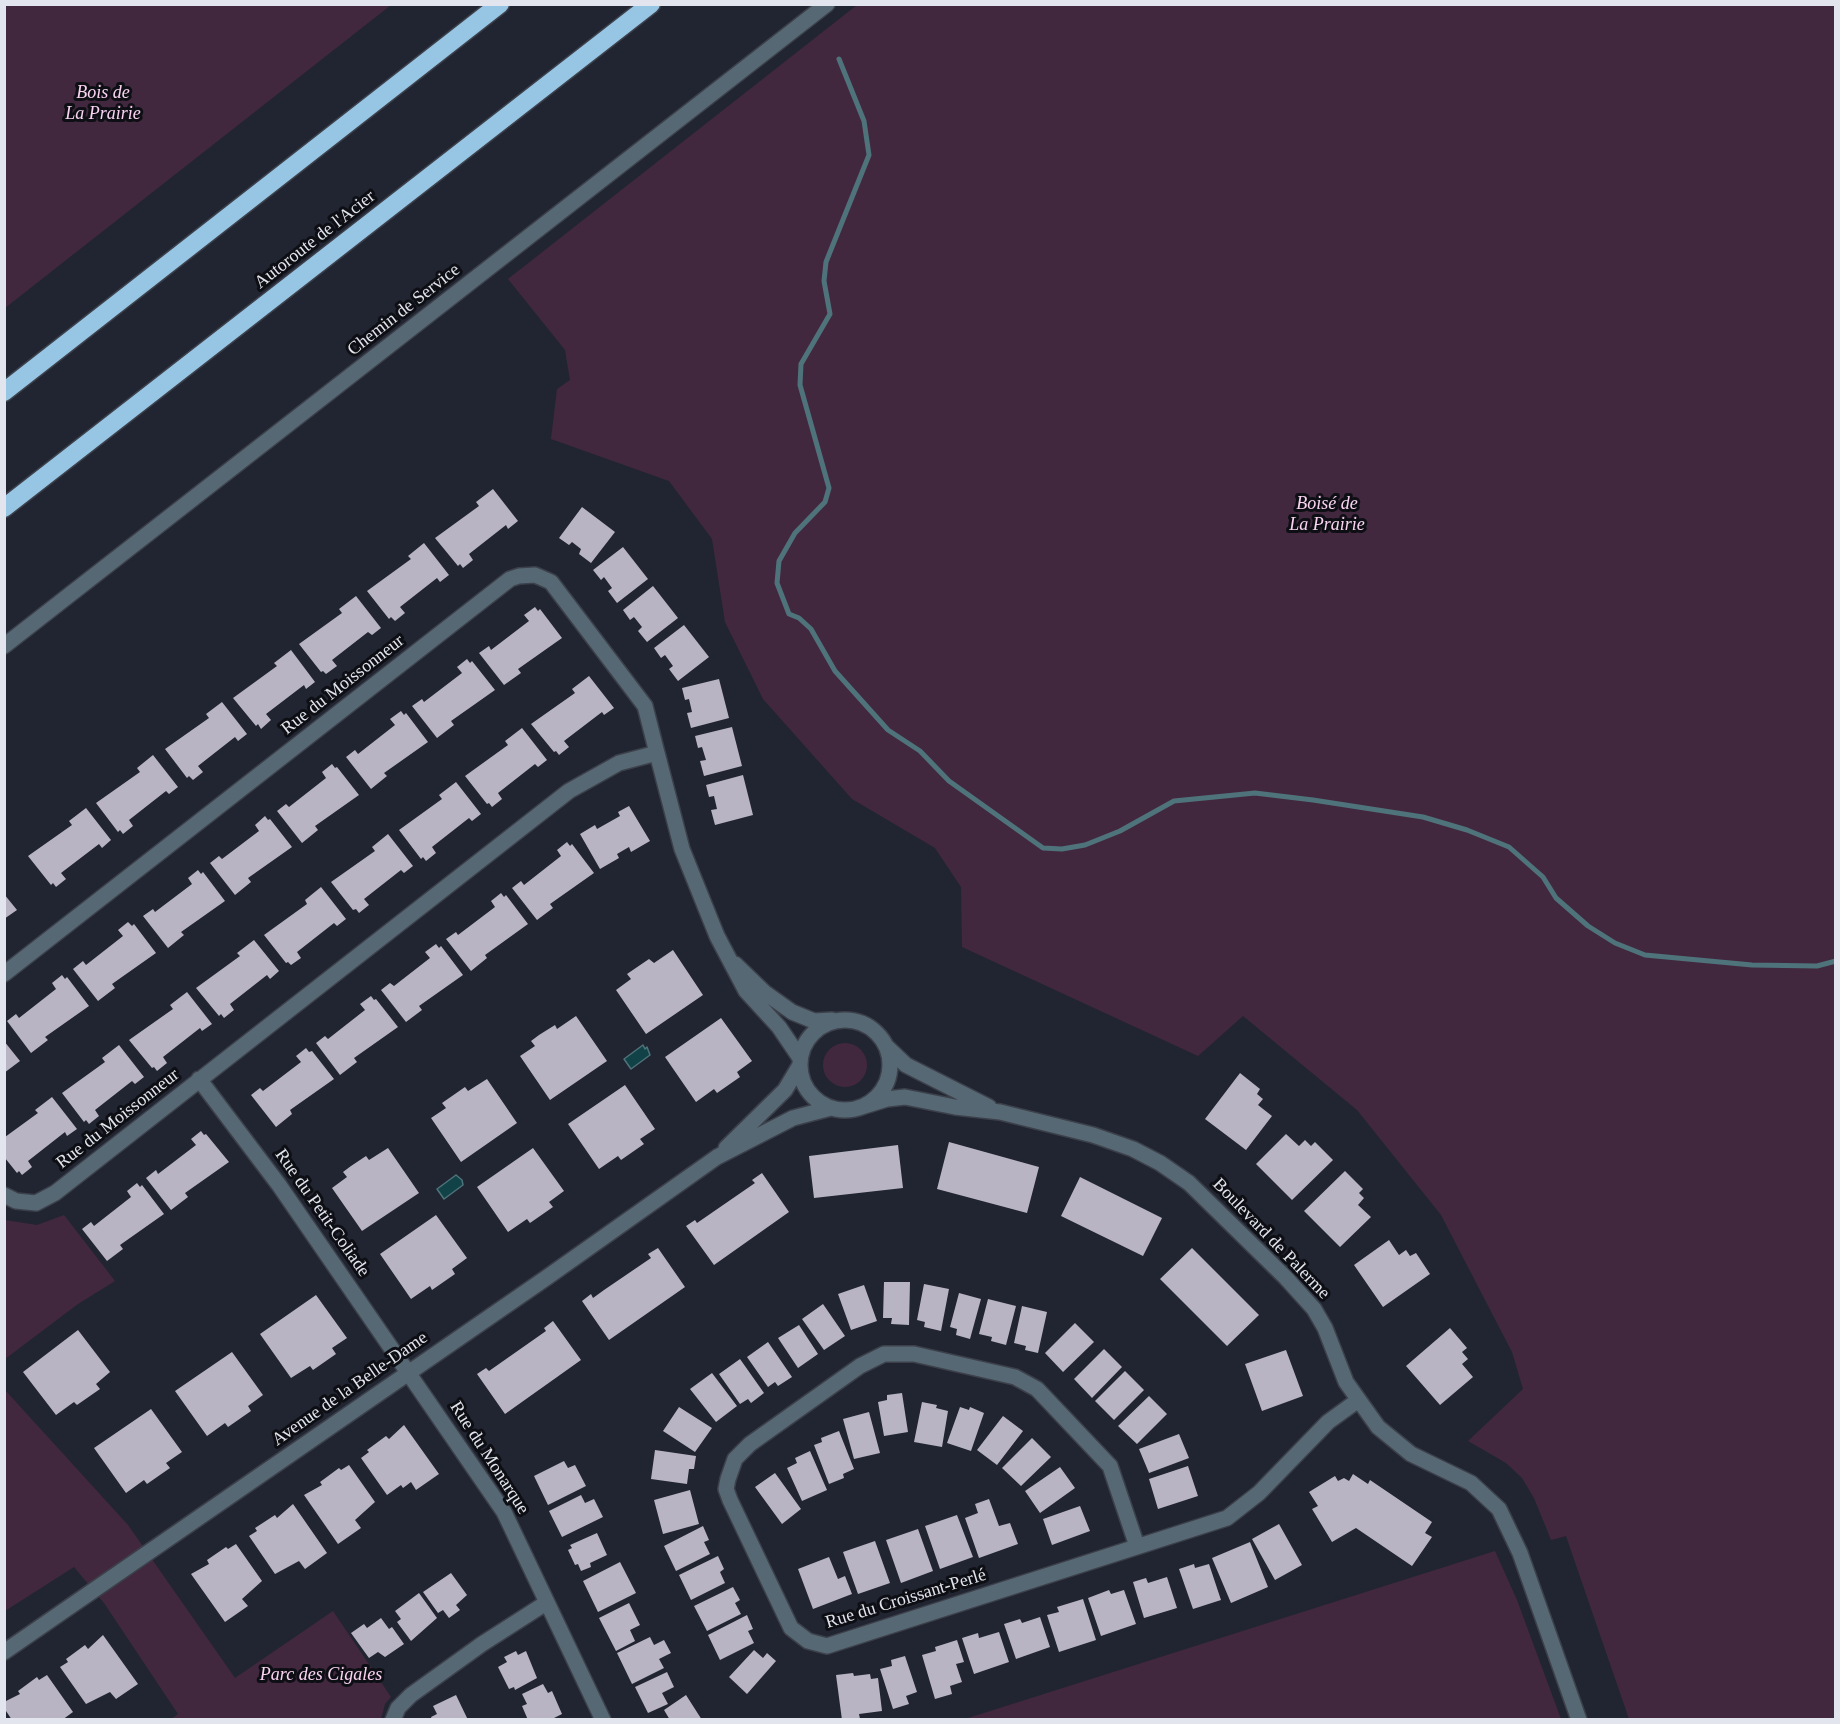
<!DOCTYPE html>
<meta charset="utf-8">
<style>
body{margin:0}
#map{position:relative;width:1840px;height:1724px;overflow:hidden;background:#212531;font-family:Georgia,serif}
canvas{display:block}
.frame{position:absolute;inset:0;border:6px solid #e2e5ed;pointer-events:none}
</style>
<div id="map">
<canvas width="1840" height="1724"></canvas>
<div class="frame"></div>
</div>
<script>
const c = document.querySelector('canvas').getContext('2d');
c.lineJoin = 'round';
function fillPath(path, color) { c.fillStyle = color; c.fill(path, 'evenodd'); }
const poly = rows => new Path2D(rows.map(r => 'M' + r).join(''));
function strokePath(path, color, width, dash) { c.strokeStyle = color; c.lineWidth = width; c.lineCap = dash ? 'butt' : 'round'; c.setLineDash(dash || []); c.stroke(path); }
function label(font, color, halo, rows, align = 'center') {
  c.font = font + ' Georgia,serif'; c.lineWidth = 6; c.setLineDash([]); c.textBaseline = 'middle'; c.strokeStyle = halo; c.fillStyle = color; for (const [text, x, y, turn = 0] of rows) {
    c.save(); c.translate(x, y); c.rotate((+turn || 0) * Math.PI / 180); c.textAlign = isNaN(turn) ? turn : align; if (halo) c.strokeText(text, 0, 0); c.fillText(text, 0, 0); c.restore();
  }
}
fillPath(poly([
 [5,4,391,4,391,5,5,308],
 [857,5,1835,5,1835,1719,1629,1719,1566,1536,1551,1540,1534,1498,1522,1478,1506,1463,1468,1441,1523,1389,1512,1352,1441,1215,1357,1110,1243,1016,1198,1056,962,947,961,887,935,848,852,799,763,699,725,622,712,539,669,481,551,439,557,389,570,380,565,350,508,279],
 '823 1065a22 22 0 1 1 44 0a22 22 0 1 1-44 0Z',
 [64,1215,115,1281,78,1304,5,1359,5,1220,37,1225],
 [5,1390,128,1525,235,1678,333,1611,391,1697,385,1704,381,1719,171,1719,178,1714,104,1603,74,1567,5,1611],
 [1495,1551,1517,1600,1561,1719,965,1719]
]), '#42283e');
const water = poly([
 [643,1045,645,1049,647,1047,650,1055,631,1069,624,1059,643,1045],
 [456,1175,462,1180,463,1185,444,1199,437,1189,456,1175]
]);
fillPath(water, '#104248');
strokePath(water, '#4f737a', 1.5);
strokePath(poly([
 [839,59,864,121,869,155,826,262,824,281,830,314,801,364,800,385,829,488,825,502,795,533,779,561,777,583,789,614,799,618,811,629,835,671,888,730,920,751,949,781,1043,848,1062,849,1085,845,1120,831,1174,801,1255,793,1313,800,1423,817,1467,830,1509,847,1543,877,1556,898,1588,926,1615,943,1645,955,1752,965,1817,966,1836,961]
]), '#4f737a', 5);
fillPath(poly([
 [493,489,518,521,508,529,506,525,469,554,473,560,463,568,460,564,458,566,435,538,479,506,476,502],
 [582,507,615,532,591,563,579,554,581,549,572,542,569,545,559,538],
 [424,543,449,575,440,582,437,578,400,607,405,613,395,621,391,617,389,619,367,591,411,559,408,556],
 [623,547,648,579,617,603,608,591,612,588,604,577,601,580,593,570],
 [653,586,678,618,647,642,638,631,642,627,634,617,630,620,623,610],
 [356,596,381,628,372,635,368,632,332,660,337,666,326,674,323,671,321,672,299,644,342,613,339,609],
 [535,607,538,611,540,609,562,638,518,669,521,673,504,685,479,653,489,646,491,650,529,621,524,615],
 [684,625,709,657,678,681,669,669,673,666,665,655,661,658,654,648],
 [291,650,315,682,306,689,304,685,266,714,271,720,261,729,258,724,256,726,233,698,277,666,274,663],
 [467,659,470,663,472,661,495,690,451,721,454,725,437,738,412,706,422,699,424,702,462,673,457,667],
 [589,676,614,708,604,715,602,712,564,741,569,747,559,755,556,751,554,752,531,724,575,693,572,689],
 [719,679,729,718,691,728,687,713,692,712,689,699,685,700,682,688],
 [222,702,247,734,238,741,235,737,198,766,203,772,193,780,189,776,187,778,165,749,209,718,206,714],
 [401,711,404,715,406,713,428,742,384,773,387,776,371,789,346,757,355,750,358,754,395,725,390,719],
 [732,727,742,766,704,776,700,761,706,760,702,747,698,748,695,736],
 [522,728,547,760,538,767,535,764,498,793,502,799,492,807,489,803,487,804,465,776,508,745,505,741],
 [153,755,178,787,169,794,166,791,129,820,133,826,123,834,120,830,118,832,96,803,140,772,137,768],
 [332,764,335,768,337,767,359,795,315,826,318,830,302,843,277,811,286,804,289,807,326,778,322,772],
 [743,775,753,815,715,825,711,810,717,809,714,796,709,797,706,785],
 [456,782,481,814,472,821,469,818,432,847,436,853,426,861,423,857,421,859,399,830,442,799,439,795],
 [629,806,650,841,631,852,629,847,617,854,619,858,600,869,580,834,595,825,597,829,620,816,618,812],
 [86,808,111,840,102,848,99,844,61,873,66,879,56,887,53,883,51,885,28,856,72,825,69,821],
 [265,816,268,820,270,819,292,847,248,878,251,882,235,895,210,863,219,856,222,859,259,831,255,825],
 [388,834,413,866,404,873,401,870,364,899,369,905,359,913,356,909,353,910,331,882,375,851,372,847],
 [567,842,570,846,572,844,594,873,550,904,553,908,537,920,512,888,521,881,524,885,561,856,557,850],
 [198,870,201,874,203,872,225,901,181,932,184,935,168,948,143,916,153,909,155,912,192,884,188,878],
 [321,887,346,919,337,926,334,923,297,952,301,958,291,965,288,962,286,963,264,935,307,904,305,900],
 [501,893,504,897,506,895,528,924,485,955,487,958,471,971,446,939,456,932,458,935,495,907,491,901],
 [4,894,17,910,4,919],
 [128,922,132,926,134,924,156,953,112,984,115,988,98,1001,73,969,83,961,86,965,123,936,118,930],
 [254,940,279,971,270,979,267,975,230,1004,234,1010,224,1018,221,1014,219,1016,196,988,240,956,237,953],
 [436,944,439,948,441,946,463,975,419,1006,422,1010,406,1022,381,990,390,983,394,986,430,958,425,952],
 [673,950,703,995,646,1034,616,990,631,979,627,974,649,959,654,963],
 [62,975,65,979,67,977,89,1006,45,1037,48,1040,31,1053,7,1021,16,1014,19,1018,56,989,52,983],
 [187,992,212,1024,202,1031,200,1028,163,1057,167,1063,157,1071,154,1067,152,1068,129,1040,173,1009,170,1005],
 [371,996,374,1000,376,999,398,1027,354,1058,357,1062,340,1075,316,1043,325,1036,328,1039,365,1010,360,1004],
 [576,1016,607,1061,550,1100,520,1056,535,1046,531,1041,539,1035,555,1025,557,1029],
 [721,1018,752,1061,737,1072,740,1077,717,1093,714,1089,696,1102,665,1057],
 [4,1041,20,1061,4,1073],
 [119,1045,144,1077,135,1084,132,1081,95,1110,99,1116,89,1124,86,1120,84,1122,62,1093,105,1062,102,1058],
 [306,1048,309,1052,312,1051,334,1079,290,1110,292,1114,276,1127,251,1095,260,1088,263,1091,301,1062,296,1056],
 [1240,1073,1260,1089,1257,1094,1263,1099,1258,1105,1272,1116,1246,1150,1205,1119],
 [487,1079,517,1123,461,1162,431,1118,446,1108,442,1103,465,1087,468,1091],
 [625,1085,655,1129,640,1139,644,1144,621,1160,618,1156,599,1169,568,1124],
 [52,1097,77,1129,67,1136,65,1132,28,1161,32,1167,22,1175,19,1171,17,1173,5,1158,5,1137,38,1113,35,1110],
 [201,1131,204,1135,206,1134,229,1162,185,1193,188,1197,171,1210,146,1178,156,1170,158,1174,196,1145,191,1139],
 [1286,1134,1299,1146,1305,1140,1311,1146,1315,1142,1333,1160,1292,1200,1256,1164],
 [949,1142,1039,1167,1027,1213,937,1189],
 [898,1145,903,1188,814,1198,809,1156],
 [388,1148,419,1193,362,1231,332,1188,347,1177,343,1172,351,1166,366,1156,369,1160],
 [533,1148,564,1191,549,1202,553,1207,530,1223,527,1219,508,1232,477,1187],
 [1345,1171,1363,1189,1359,1193,1364,1198,1358,1205,1371,1217,1340,1247,1304,1211],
 [762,1173,789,1212,714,1265,686,1226,695,1220,697,1223,755,1183,752,1180],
 [1080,1177,1162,1218,1143,1256,1061,1216],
 [137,1183,140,1187,142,1185,164,1214,120,1245,123,1249,107,1261,82,1229,91,1222,94,1226,131,1197,127,1191],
 [436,1215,467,1258,452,1269,455,1274,432,1290,430,1286,411,1299,380,1254],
 [1389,1240,1399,1255,1406,1250,1410,1256,1416,1253,1430,1274,1383,1307,1354,1265],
 [658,1248,685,1287,609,1340,582,1301,591,1294,593,1298,604,1290,651,1258,648,1254],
 [1192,1248,1259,1315,1227,1346,1160,1279],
 [884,1282,910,1282,909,1325,891,1324,892,1318,883,1318],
 [924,1284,949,1289,941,1331,924,1327,925,1322,917,1320],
 [864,1285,877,1321,851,1330,838,1294],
 [959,1293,981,1299,970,1339,956,1335,957,1329,950,1327],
 [316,1295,347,1338,332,1348,336,1354,313,1370,310,1366,291,1378,260,1334],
 [988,1299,1016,1306,1006,1345,991,1341,992,1337,979,1334],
 [823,1304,845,1336,824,1350,802,1319],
 [1022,1306,1047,1312,1038,1353,1025,1350,1026,1346,1014,1343],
 [553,1321,581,1360,505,1414,477,1374,486,1368,489,1371,546,1331,544,1328],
 [1075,1323,1094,1342,1063,1372,1045,1353],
 [799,1325,818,1354,798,1368,778,1338],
 [1450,1328,1467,1348,1462,1352,1468,1359,1462,1364,1473,1377,1440,1405,1406,1366],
 [78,1330,110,1372,96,1384,100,1389,77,1405,74,1402,56,1415,23,1372],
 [768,1342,792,1377,778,1386,775,1382,768,1387,747,1357],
 [1104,1349,1122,1367,1092,1398,1074,1379],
 [1286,1350,1303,1396,1262,1411,1245,1364],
 [232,1352,263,1395,248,1406,251,1411,228,1427,225,1423,207,1436,175,1391],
 [740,1359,764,1393,751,1403,748,1399,740,1404,719,1374],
 [1125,1371,1144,1390,1114,1420,1095,1401],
 [712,1373,737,1406,716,1422,690,1389],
 [902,1393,908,1432,884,1436,878,1402,887,1400,887,1395],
 [1149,1396,1167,1414,1137,1444,1118,1426],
 [922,1402,937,1405,936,1408,948,1411,942,1447,914,1442],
 [679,1407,712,1428,695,1452,663,1431],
 [960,1407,969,1410,970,1407,984,1413,971,1451,947,1443],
 [151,1409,182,1452,166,1463,170,1468,147,1484,144,1480,126,1493,94,1448],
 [869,1412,880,1453,854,1459,843,1419],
 [1003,1416,1023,1431,997,1465,977,1450],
 [404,1425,439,1474,416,1490,411,1482,403,1488,401,1485,387,1495,361,1458,369,1452,367,1450,386,1436,389,1439],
 [839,1431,854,1469,843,1474,844,1478,829,1484,814,1445,822,1442,821,1438],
 [1179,1434,1189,1458,1149,1473,1139,1449],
 [1032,1438,1051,1457,1021,1486,1002,1468],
 [655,1450,696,1456,694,1469,689,1469,687,1484,651,1479],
 [810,1451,827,1490,802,1501,787,1468,797,1463,795,1458],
 [564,1461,568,1468,575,1465,586,1486,548,1505,534,1476],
 [349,1465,375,1502,355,1520,361,1528,338,1544,304,1495,322,1485,320,1482,339,1468,341,1470],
 [1188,1466,1198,1496,1158,1509,1149,1479],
 [1060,1467,1075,1488,1040,1513,1025,1491],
 [775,1473,801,1509,782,1524,755,1487],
 [1353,1474,1368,1484,1370,1480,1432,1522,1425,1533,1432,1537,1412,1566,1356,1528,1332,1542,1312,1509,1318,1506,1309,1492,1335,1476,1338,1481,1344,1478,1349,1481],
 [690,1490,699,1524,663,1534,654,1500],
 [581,1495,585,1503,594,1499,603,1517,562,1537,549,1511],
 [989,1499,999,1526,1010,1523,1018,1544,979,1558,965,1518,978,1513,975,1504],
 [293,1504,327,1553,305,1569,299,1561,275,1574,249,1536,257,1531,255,1528,275,1515,277,1518],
 [1080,1506,1090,1531,1052,1545,1043,1519],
 [957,1515,973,1557,940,1569,925,1526],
 [1279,1524,1302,1565,1275,1580,1252,1539],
 [703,1526,709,1540,704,1542,710,1554,676,1571,664,1546],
 [918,1529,933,1571,901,1583,886,1540],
 [597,1533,607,1555,590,1563,591,1567,581,1571,578,1564,575,1565,568,1550,572,1548,570,1545],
 [875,1541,890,1583,858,1594,843,1552],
 [1250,1542,1268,1587,1231,1603,1212,1558],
 [236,1544,262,1581,242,1599,248,1606,225,1622,191,1574,209,1564,207,1560,226,1547,228,1549],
 [718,1556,724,1569,720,1572,725,1583,691,1600,679,1575],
 [829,1557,838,1579,845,1576,852,1594,813,1609,798,1569],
 [620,1562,636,1593,598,1612,583,1581],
 [1194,1564,1195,1568,1209,1564,1221,1600,1193,1609,1179,1569],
 [451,1573,467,1595,456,1605,460,1610,449,1618,443,1610,438,1613,423,1592],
 [1167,1577,1177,1608,1144,1618,1133,1582,1146,1578,1148,1583],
 [733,1587,740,1600,735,1603,741,1614,707,1631,694,1606],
 [1109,1590,1111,1594,1124,1590,1136,1624,1101,1636,1088,1598],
 [419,1593,437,1618,411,1641,397,1622,401,1619,395,1611],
 [1083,1599,1096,1640,1059,1652,1047,1615,1059,1612,1057,1607],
 [629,1603,640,1625,630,1630,635,1641,616,1651,599,1618],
 [747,1615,753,1629,748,1631,754,1643,720,1660,708,1635],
 [1040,1617,1050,1647,1016,1659,1004,1624,1020,1619,1022,1623],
 [381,1618,389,1629,392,1627,404,1644,385,1657,378,1652,369,1658,351,1633,364,1624,367,1628],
 [999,1632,1009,1662,974,1674,962,1638,978,1633,979,1638],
 [103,1635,138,1684,116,1699,110,1692,86,1704,60,1667,68,1662,66,1659,85,1645,88,1649],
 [650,1637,654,1645,664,1640,671,1653,659,1659,664,1668,632,1684,617,1653],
 [957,1640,964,1662,956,1664,962,1682,950,1686,952,1694,935,1699,922,1655,936,1651,935,1647],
 [754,1650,763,1658,767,1653,776,1661,747,1694,729,1677],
 [516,1651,518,1655,526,1651,537,1678,515,1690,514,1687,509,1689,498,1667,507,1662,504,1657],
 [905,1656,917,1692,906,1696,909,1704,893,1709,880,1669,892,1666,891,1660],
 [667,1672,674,1687,662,1693,668,1704,648,1713,635,1687],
 [853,1673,854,1676,870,1674,871,1679,878,1678,882,1711,859,1714,860,1719,842,1720,836,1675],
 [47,1675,73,1712,62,1720,12,1720,4,1708,4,1702,20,1694,18,1691,37,1677,39,1680],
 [543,1684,548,1693,552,1691,562,1714,550,1720,528,1720,522,1706,527,1704,522,1694],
 [456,1695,468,1720,432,1720,431,1717,437,1714,433,1706],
 [686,1695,702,1720,670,1720,664,1710]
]), '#b9b4c4');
const minor = poly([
 [4,646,827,4],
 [657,753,682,849,717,936,746,991,779,1027,800,1058],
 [735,964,764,992,792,1012,814,1021,832,1020],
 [4,974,510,579,519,576,535,575,551,582,645,706,657,753,619,763,569,791,55,1193,36,1203,16,1201,4,1195],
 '800 1065a45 45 0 1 1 90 0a45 45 0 1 1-90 0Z',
 [887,1047,906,1065,989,1107],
 [199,1079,279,1185,504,1512,603,1720],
 [858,1108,887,1099,905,1097,955,1107,1000,1112,1093,1135,1133,1149,1160,1163,1189,1183,1286,1278,1314,1309,1325,1328,1346,1382,1378,1427,1411,1454,1471,1483,1499,1509,1520,1553,1579,1720],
 [726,1148,785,1090,800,1065],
 [1137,1546,1110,1466,1037,1389,1015,1377,914,1354,884,1354,860,1366,750,1444,735,1459,728,1479,726,1489,730,1500,791,1628,808,1641,827,1646,1227,1518,1259,1493,1328,1422,1357,1401],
 [4,1652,546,1278,717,1157,793,1118,831,1108],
 [393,1720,398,1708,411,1695,482,1644,546,1603]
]);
const motorway = poly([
 [4,392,500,4],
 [4,508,651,4]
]);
strokePath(minor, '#3c404b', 18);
strokePath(motorway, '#3c404b', 21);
strokePath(minor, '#566874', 15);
strokePath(motorway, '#97c5e4', 18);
label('italic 18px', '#fad4f2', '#0d0f14', [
 ["Bois de",103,93],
 ["La Prairie",103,114],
 ["Boisé de",1327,504],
 ["La Prairie",1327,525],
 ["Parc des Cigales",321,1675]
]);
label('18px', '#e2e5ed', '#0d0f14', [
 ["Autoroute de l'Acier",315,240,-38],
 ["Chemin de Service",404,310,-38],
 ["Rue du Moissonneur",343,685,-38],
 ["Rue du Moissonneur",118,1119,-38],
 ["Rue du Petit-Coliade",322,1213,55],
 ["Boulevard de Palerme",1271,1239,46],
 ["Avenue de la Belle-Dame",350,1389,-35],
 ["Rue du Monarque",489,1458,57],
 ["Rue du Croissant-Perlé",906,1599,-17]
]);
</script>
